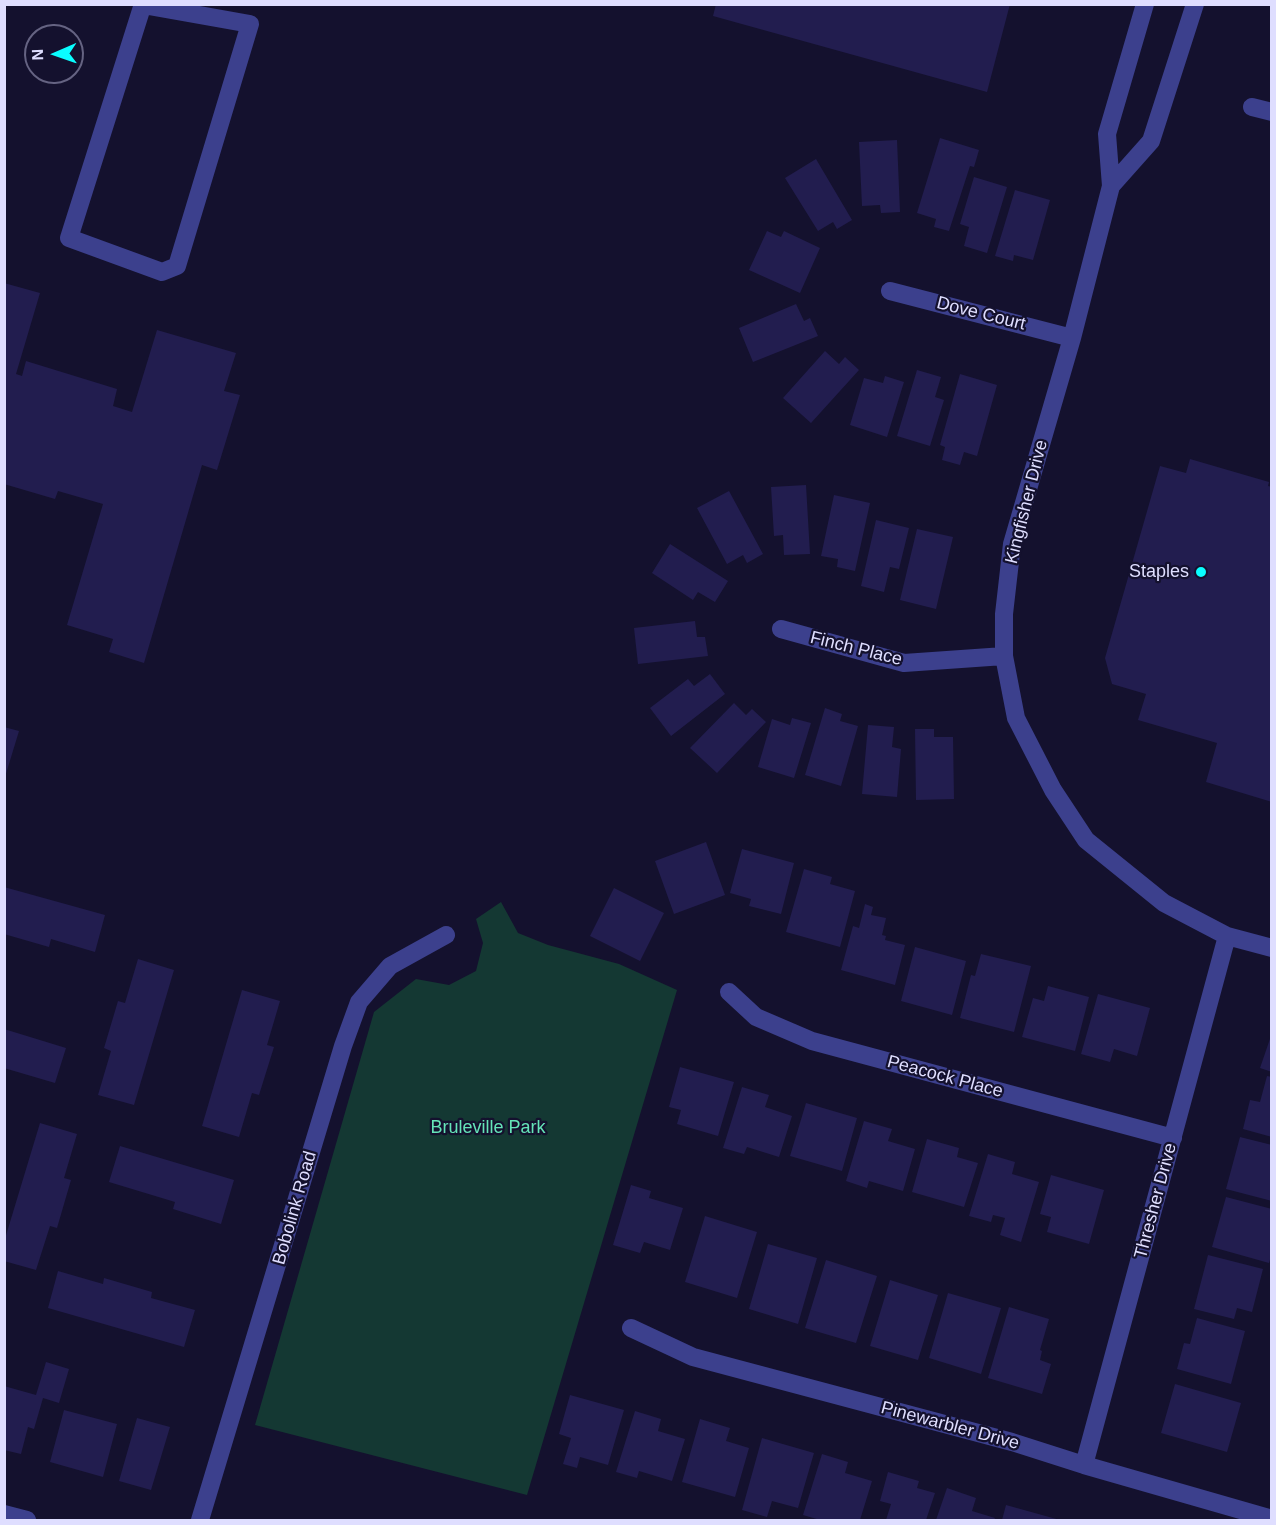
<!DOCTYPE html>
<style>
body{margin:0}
#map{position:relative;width:1276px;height:1525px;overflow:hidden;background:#14112e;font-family:Arial,sans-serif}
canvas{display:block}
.frame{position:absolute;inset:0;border:6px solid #dfdeff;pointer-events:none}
.north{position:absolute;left:24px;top:24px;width:60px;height:60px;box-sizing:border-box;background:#14112e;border:2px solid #656382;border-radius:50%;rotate:268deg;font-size:16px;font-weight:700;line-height:24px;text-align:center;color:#dfdeff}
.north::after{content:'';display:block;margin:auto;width:21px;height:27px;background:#0afdff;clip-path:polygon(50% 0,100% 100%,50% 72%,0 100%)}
</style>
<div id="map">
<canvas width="1276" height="1525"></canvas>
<div class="frame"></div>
<div class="north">N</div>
</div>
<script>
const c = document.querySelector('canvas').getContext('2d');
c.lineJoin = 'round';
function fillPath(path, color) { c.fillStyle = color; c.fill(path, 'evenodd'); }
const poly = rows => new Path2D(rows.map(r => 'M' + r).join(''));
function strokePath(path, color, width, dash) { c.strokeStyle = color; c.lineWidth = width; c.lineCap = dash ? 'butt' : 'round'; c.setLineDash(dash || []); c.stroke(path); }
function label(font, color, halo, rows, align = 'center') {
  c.font = font + ' Arial,sans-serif'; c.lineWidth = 4.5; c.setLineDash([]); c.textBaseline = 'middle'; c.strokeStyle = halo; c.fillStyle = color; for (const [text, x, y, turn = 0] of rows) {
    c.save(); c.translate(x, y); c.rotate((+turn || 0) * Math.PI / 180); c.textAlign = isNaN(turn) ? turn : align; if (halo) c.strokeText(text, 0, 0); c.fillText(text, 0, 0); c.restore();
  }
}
fillPath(poly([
 [501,902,518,933,548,945,619,964,677,990,527,1495,255,1425,374,1012,416,979,449,985,476,971,483,943,476,919]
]), '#143833');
fillPath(poly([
 [716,4,1010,4,987,92,713,16],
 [940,138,979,150,974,167,970,166,949,231,934,227,936,219,917,213],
 [897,140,900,212,881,213,880,205,862,206,859,142],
 [816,159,852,220,837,229,833,222,818,231,785,178],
 [974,177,1007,187,987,253,964,246,969,227,960,224],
 [1015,190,1050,200,1033,260,1014,255,1013,261,995,256],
 [767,231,781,237,784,231,820,248,800,293,749,270],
 [4,283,40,293,16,374,22,376,26,361,117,389,113,406,132,412,157,330,236,353,224,391,240,395,217,470,202,465,144,663,109,652,113,639,67,625,103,504,58,491,55,499,4,484],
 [796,304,804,321,810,318,818,336,753,362,739,328],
 [825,351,839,364,845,357,859,370,811,423,783,398],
 [917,370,941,377,935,397,944,400,930,446,897,436],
 [960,374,997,385,977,456,964,452,960,465,942,460,945,447,940,445],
 [885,376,904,382,887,437,850,425,864,378,883,383],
 [1190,459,1269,482,1268,486,1272,487,1272,802,1206,782,1217,743,1138,720,1146,694,1112,684,1105,658,1160,466,1186,473],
 [806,485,810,554,784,555,783,535,774,536,771,487],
 [729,491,763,554,747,563,743,555,727,564,697,508],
 [834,495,870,503,855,571,837,567,838,559,821,556],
 [876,520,909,528,899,569,890,567,884,592,861,586],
 [917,529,953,537,936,609,900,600],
 [670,544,728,581,715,602,698,592,693,600,652,573],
 [695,621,697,637,705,637,708,656,638,664,634,628],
 [710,674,725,694,671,736,650,708,688,679,694,686],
 [734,703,746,715,752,709,766,722,717,773,690,748],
 [825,708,842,714,840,721,858,726,841,786,805,775],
 [792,718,811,723,794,778,758,767,772,719,790,725],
 [868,725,894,727,892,747,901,749,897,797,862,794],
 [4,727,19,731,5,777,4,777],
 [915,729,934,729,934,737,953,737,954,799,916,800],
 [706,842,725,895,674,914,655,861],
 [742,849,794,863,781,914,749,906,751,899,730,893],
 [804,869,832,877,830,884,855,891,840,947,786,932],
 [4,887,105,915,95,952,51,939,49,947,4,934],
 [614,888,664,913,640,961,590,936],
 [865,904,873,907,871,915,886,918,882,935,886,936,885,940,905,945,895,985,841,970,853,926,859,928],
 [915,947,966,961,952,1015,901,1001],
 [981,954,1031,966,1014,1032,960,1018,971,975,975,976],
 [138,959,174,970,134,1105,98,1095,111,1051,104,1048,118,1001,125,1003],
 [1048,986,1089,997,1075,1051,1022,1037,1033,998,1044,1001],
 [242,990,280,1001,267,1045,274,1047,259,1095,252,1093,239,1137,202,1126],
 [1098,994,1150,1008,1137,1056,1114,1049,1110,1062,1081,1054],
 [4,1029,66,1048,55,1083,4,1068],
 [1272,1033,1272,1072,1260,1068],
 [680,1067,734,1082,718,1136,677,1124,681,1110,669,1107],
 [1267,1076,1272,1077,1272,1137,1243,1129,1250,1100,1260,1102],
 [742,1087,769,1095,765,1107,792,1116,779,1157,747,1147,744,1154,723,1148],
 [806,1103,857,1118,842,1171,790,1156],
 [864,1121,892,1129,888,1141,915,1149,903,1191,869,1181,867,1188,846,1181],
 [40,1123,77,1134,64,1178,71,1180,57,1228,50,1226,36,1270,4,1261,4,1242],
 [1240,1137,1272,1145,1272,1201,1226,1189],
 [927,1139,959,1148,957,1157,978,1163,964,1207,912,1192],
 [120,1146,234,1180,221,1224,173,1209,175,1202,109,1182],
 [988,1154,1015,1162,1012,1174,1039,1182,1021,1242,1000,1235,1005,1218,993,1215,991,1222,969,1216],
 [1051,1175,1104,1190,1089,1244,1047,1232,1051,1217,1040,1214],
 [631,1185,651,1191,649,1198,683,1208,670,1250,644,1242,640,1253,613,1245],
 [1226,1197,1272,1209,1272,1253,1269,1263,1212,1247],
 [705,1216,757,1232,737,1298,685,1282],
 [768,1244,817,1258,798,1324,749,1309],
 [1208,1255,1263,1269,1252,1312,1237,1308,1234,1319,1194,1309],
 [826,1260,877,1276,856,1343,805,1328],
 [58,1271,103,1284,104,1278,152,1292,151,1298,195,1310,184,1347,48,1308],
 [890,1280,938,1295,918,1360,870,1346],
 [948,1293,1001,1308,981,1374,929,1358],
 [1009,1307,1049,1319,1040,1350,1042,1351,1040,1360,1051,1364,1042,1394,988,1378],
 [1197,1318,1245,1331,1231,1384,1177,1369,1184,1343,1190,1344],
 [46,1362,69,1369,59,1403,43,1398,34,1429,28,1427,21,1454,4,1450,4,1386,36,1395],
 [1175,1384,1241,1403,1227,1452,1161,1433],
 [570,1395,624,1410,608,1465,580,1457,577,1468,563,1464,571,1438,559,1434],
 [64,1410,117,1424,103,1477,50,1462],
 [635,1411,661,1419,658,1431,685,1439,672,1481,639,1471,637,1478,616,1472],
 [137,1418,170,1427,151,1490,119,1481],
 [700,1419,730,1428,726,1441,749,1448,735,1497,682,1482],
 [762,1438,814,1453,798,1508,772,1501,767,1517,742,1510],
 [822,1454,848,1462,845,1473,872,1481,860,1520,820,1520,803,1515],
 [888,1472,919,1481,917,1488,935,1493,926,1520,886,1520,891,1504,880,1501],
 [947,1488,976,1498,972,1511,995,1518,994,1520,936,1520],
 [1006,1505,1060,1520,1002,1520]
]), '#221d4f');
strokePath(poly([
 [1145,4,1107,134,1111,186,1072,338,1012,544,1004,614,1004,656,1016,718,1053,790,1086,840,1164,903,1227,936,1272,948],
 [143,5,250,24,177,266,162,272,69,238,143,4],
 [1252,107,1272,112],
 [1111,186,1151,141,1195,4],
 [890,291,1072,338],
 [781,629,904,663,1004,656],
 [729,992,756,1017,812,1041,1173,1138],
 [631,1328,693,1357,1012,1442,1084,1465,1272,1519],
 [1084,1465,1227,936],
 [4,1514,27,1520],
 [200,1520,343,1046,359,1002,390,966,446,935]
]), '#3c408d', 18);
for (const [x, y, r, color] of [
 [1201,572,6,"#0afdff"]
]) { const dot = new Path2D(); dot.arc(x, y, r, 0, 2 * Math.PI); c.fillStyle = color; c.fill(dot); strokePath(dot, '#14112e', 2); }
label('18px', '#dfdeff', '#14112e', [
 ["Dove Court",981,314,14],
 ["Kingfisher Drive",1027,502,-76],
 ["Finch Place",856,649,14],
 ["Peacock Place",945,1077,15],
 ["Thresher Drive",1156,1201,-75],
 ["Bobolink Road",295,1208,-74],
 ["Pinewarbler Drive",950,1426,15]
]);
label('18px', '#dfdeff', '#14112e', [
 ["Staples",1189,572]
], 'right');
label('18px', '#65e4b8', '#14112e', [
 ["Bruleville Park",488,1128]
]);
</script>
